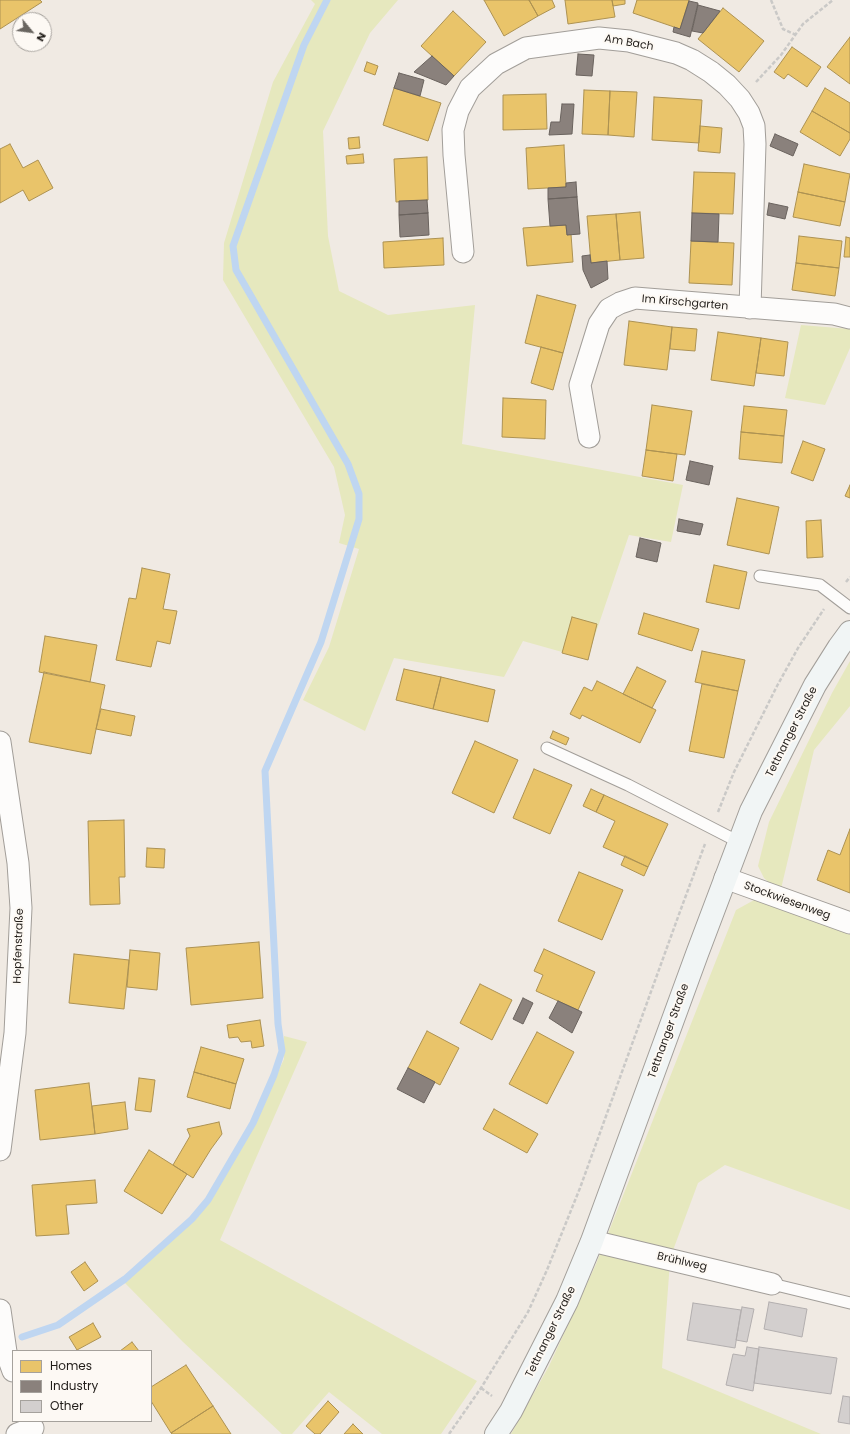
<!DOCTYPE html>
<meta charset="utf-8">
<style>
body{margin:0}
#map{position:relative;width:850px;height:1434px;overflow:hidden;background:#f0eae3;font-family:Poppins,sans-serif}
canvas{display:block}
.legend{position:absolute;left:12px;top:1350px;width:140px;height:72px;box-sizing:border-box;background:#fdf9f4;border:1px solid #a5a19c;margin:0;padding:5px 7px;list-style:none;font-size:12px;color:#211d19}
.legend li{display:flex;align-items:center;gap:8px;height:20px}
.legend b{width:20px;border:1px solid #a5a19c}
.north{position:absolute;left:12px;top:12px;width:40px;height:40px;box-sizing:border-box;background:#fdf9f4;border:1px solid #a5a19c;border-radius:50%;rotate:119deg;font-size:11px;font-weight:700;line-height:16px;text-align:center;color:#211d19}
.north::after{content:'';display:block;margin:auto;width:14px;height:18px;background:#696560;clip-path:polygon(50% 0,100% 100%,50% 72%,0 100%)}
</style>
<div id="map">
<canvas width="850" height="1434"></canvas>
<ul class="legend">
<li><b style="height:11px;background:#e9c46a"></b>Homes</li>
<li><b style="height:11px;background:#8a817c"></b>Industry</li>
<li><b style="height:11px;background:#d3cfce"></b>Other</li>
</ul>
<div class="north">N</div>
</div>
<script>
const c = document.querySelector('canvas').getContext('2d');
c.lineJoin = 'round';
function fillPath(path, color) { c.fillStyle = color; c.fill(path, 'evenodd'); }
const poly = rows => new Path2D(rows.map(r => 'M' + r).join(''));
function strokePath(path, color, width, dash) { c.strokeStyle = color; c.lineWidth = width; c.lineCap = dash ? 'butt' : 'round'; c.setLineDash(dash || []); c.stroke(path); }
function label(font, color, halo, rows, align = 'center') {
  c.font = font + ' Poppins,sans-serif'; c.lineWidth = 4; c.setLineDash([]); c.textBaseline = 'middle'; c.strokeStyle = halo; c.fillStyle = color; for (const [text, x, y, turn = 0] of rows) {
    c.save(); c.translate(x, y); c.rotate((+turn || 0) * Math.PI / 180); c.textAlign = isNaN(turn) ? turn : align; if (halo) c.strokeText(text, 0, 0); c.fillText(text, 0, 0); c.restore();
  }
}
fillPath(poly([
 [311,0,398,0,370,33,323,131,328,236,339,291,388,315,475,305,462,444,683,485,671,542,629,535,587,659,523,641,504,677,394,658,365,731,303,700,329,647,359,549,339,543,345,515,334,467,223,280,224,243,273,82,315,4],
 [801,325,850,329,850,348,825,405,785,398],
 [850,661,850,706,814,750,780,893,764,878,758,866,769,822,832,693],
 [756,899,850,931,850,1210,725,1165,698,1183,672,1253,670,1262,662,1368,821,1434,511,1434,549,1366,596,1264,736,910],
 [284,1036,307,1042,220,1240,477,1381,441,1434,382,1434,329,1392,292,1434,282,1434,183,1342,124,1282,198,1217,222,1181,254,1125,284,1059]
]), '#e6e8be');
const homes = poly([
 [0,0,40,0,42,2,0,29,0,0],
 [484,0,529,0,538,16,504,36,484,0],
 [529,0,552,0,555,7,538,16,529,0],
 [565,0,612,0,615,17,568,24,565,0],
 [612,0,625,0,625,4,613,6,612,0],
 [637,0,689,0,680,29,633,13,637,0],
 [723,8,764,41,739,72,698,39,723,8],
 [453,11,486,42,454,76,421,46,453,11],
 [850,37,850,84,827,67,850,37],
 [792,47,821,67,807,87,788,74,784,79,774,72,792,47],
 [367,62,378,66,375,75,364,71,367,62],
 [394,88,441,103,428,141,383,125,394,88],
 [825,88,850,103,850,133,812,111,825,88],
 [584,90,610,91,608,135,582,134,584,90],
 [610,91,637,92,634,137,608,135,610,91],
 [546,94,547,129,503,130,503,95,546,94],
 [654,97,702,100,699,143,652,140,654,97],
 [812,111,850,133,850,139,840,156,800,132,812,111],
 [700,126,722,128,720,153,698,151,700,126],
 [359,137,360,148,349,149,348,138,359,137],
 [10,144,23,168,38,160,53,188,29,201,23,190,0,203,0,149,10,144],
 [564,145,566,187,528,189,526,148,564,145],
 [363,154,364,163,347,164,346,156,363,154],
 [427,157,428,200,396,202,394,159,427,157],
 [804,164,850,174,845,202,798,192,804,164],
 [694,172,735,173,733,214,692,213,694,172],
 [798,192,845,202,840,226,793,217,798,192],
 [640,212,644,258,620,260,616,214,640,212],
 [616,214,620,260,591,263,587,216,616,214],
 [566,225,567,235,571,234,573,262,527,266,523,228,566,225],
 [799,236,842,241,839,268,796,263,799,236],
 [846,237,850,238,850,257,844,257,846,237],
 [443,238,444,265,384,268,383,242,443,238],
 [691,241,734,243,732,285,689,283,691,241],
 [796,263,839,268,835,296,792,290,796,263],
 [537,295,576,305,563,353,525,343,537,295],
 [629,321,672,327,667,370,624,365,629,321],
 [672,327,697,329,695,351,670,349,672,327],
 [718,332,761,338,754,386,711,380,718,332],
 [761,338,788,342,784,376,756,373,761,338],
 [541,347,563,353,553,390,531,383,541,347],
 [503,398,546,400,545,439,502,437,503,398],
 [652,405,692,411,685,455,646,450,652,405],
 [744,406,787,410,784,436,741,432,744,406],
 [741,432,784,436,782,463,739,459,741,432],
 [803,441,825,449,813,481,791,473,803,441],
 [646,450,677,454,673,481,642,476,646,450],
 [850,485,850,498,845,496,850,485],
 [737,498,779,507,769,554,727,545,737,498],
 [821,520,823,557,807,558,806,521,821,520],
 [714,565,747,572,739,609,706,602,714,565],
 [142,568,170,574,163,609,177,611,170,644,157,641,151,667,116,660,129,598,136,599,142,568],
 [644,613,699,629,692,651,638,634,644,613],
 [572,617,597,624,588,660,562,653,572,617],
 [45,636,97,645,90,682,39,672,45,636],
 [702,651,745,660,738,691,695,682,702,651],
 [637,667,666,681,652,708,623,694,637,667],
 [404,669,441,677,433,709,396,700,404,669],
 [44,672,105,685,91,754,29,742,44,672],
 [441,677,495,690,488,722,433,709,441,677],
 [597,681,656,710,640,743,582,715,580,719,570,714,584,687,592,691,597,681],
 [702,684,738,691,724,758,689,751,702,684],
 [101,709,135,716,131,736,96,729,101,709],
 [553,731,569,738,566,745,550,738,553,731],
 [475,741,518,760,494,813,452,793,475,741],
 [534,769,572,785,550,834,513,818,534,769],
 [591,789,604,795,596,812,583,806,591,789],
 [604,795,668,824,648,867,603,847,615,821,596,812,604,795],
 [124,820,125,877,119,877,120,904,90,905,88,821,124,820],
 [850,829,850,893,817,880,828,850,840,855,850,829],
 [147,848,165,849,164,868,146,867,147,848],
 [625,856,648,867,644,876,621,865,625,856],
 [579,872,623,890,602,940,558,921,579,872],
 [259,942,263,998,191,1005,186,948,259,942],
 [544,949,595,972,578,1010,536,991,543,975,534,971,544,949],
 [130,950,160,953,157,990,127,987,130,950],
 [74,954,129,960,124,1009,69,1003,74,954],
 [480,984,512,1000,492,1040,460,1023,480,984],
 [260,1020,264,1046,252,1048,251,1041,241,1042,238,1037,229,1038,227,1025,260,1020],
 [427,1031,459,1048,440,1085,408,1068,427,1031],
 [537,1032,574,1052,547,1104,509,1084,537,1032],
 [201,1047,244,1059,236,1084,194,1072,201,1047],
 [194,1072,236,1084,230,1109,187,1097,194,1072],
 [139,1078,155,1080,151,1112,135,1110,139,1078],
 [89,1083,95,1134,40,1140,35,1090,89,1083],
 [125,1102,128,1129,95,1134,92,1106,125,1102],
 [494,1109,538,1134,527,1153,483,1129,494,1109],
 [219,1122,222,1134,211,1149,193,1178,173,1165,190,1136,187,1129,219,1122],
 [149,1150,187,1174,162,1214,124,1191,149,1150],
 [95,1180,97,1203,66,1205,69,1234,36,1236,32,1185,95,1180],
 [85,1262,98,1281,84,1291,71,1272,85,1262],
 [93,1323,101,1337,77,1350,69,1337,93,1323],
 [132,1342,139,1351,120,1351,132,1342],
 [186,1365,213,1406,171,1433,151,1401,151,1387,186,1365],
 [328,1401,339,1412,320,1434,315,1434,306,1426,328,1401],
 [213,1406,231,1434,172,1434,171,1433,213,1406],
 [353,1424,363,1434,344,1434,353,1424]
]);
fillPath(homes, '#e9c46a');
strokePath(homes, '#ad9252', 1);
const industry = poly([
 [689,1,698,3,690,37,673,32,674,27,680,29,689,1],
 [698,5,720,11,703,33,692,31,698,5],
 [578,54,594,55,592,76,576,75,578,54],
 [432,56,454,76,446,85,414,72,432,56],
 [399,73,424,80,420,96,394,88,399,73],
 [562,104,574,104,572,134,549,135,551,122,560,122,562,104],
 [775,134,798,144,793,156,770,146,775,134],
 [576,182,577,197,548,199,548,188,566,187,566,183,576,182],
 [577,197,580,234,567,235,566,225,550,226,548,199,577,197],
 [427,200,428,213,399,215,399,201,427,200],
 [769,203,788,207,785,219,767,215,769,203],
 [428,213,429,235,400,237,399,215,428,213],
 [692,213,719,214,718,242,691,241,692,213],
 [590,255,591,263,607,261,608,279,591,288,583,270,582,256,590,255],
 [690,461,713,466,709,485,686,480,690,461],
 [679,519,703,524,700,535,677,531,679,519],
 [640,538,661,543,657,562,636,557,640,538],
 [523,998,533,1003,523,1024,513,1019,523,998],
 [558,1001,582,1012,572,1033,549,1018,558,1001],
 [408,1068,435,1082,424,1103,397,1089,408,1068]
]);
fillPath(industry, '#8a817c');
strokePath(industry, '#6a635e', 1);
strokePath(poly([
 [22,1337,58,1325,125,1279,192,1219,208,1200,253,1123,274,1075,282,1051,278,1024,265,771,321,642,359,519,359,494,348,464,236,270,233,246,304,45,327,0]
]), '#bfd6f1', 7);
const building = poly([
 [769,1302,807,1309,802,1337,764,1329,769,1302],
 [693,1303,741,1310,735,1348,687,1340,693,1303],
 [742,1307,754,1309,747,1342,736,1340,742,1307],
 [747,1347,759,1349,753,1391,726,1385,733,1354,745,1356,747,1347],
 [759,1347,837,1358,831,1394,754,1383,759,1347],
 [843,1396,850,1397,850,1424,838,1422,843,1396]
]);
fillPath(building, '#d3cfce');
strokePath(building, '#b2aeae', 1);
const lane = poly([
 [760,576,820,585,850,608],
 [547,748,628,785,739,842],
 [772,1284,850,1303]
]);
const street = poly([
 [463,252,454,155,453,130,458,111,470,88,496,64,526,48,599,38,629,41,676,53,692,60,711,72,727,85,740,99,749,113,754,126,755,144,750,308],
 [589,437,580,385,599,324,609,309,620,303,635,298,834,314,850,318],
 [0,742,18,863,21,908,15,1033,0,1150],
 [725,878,850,923],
 [592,1241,772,1284],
 [0,1310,6,1352,13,1371],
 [17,1434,33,1428]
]);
const secondary = poly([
 [496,1434,511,1411,567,1301,592,1241,697,954,751,811,815,685,839,647,850,632]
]);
strokePath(lane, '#a29e99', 13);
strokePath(street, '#a29e99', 23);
strokePath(secondary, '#a29e99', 24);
strokePath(poly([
 [771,0,783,29,796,35],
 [756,82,781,55,803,24,833,0],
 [846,582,850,577],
 [718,812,734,772,777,686,798,648,824,609],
 [481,1388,492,1396],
 [449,1434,481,1388,528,1312,547,1270,580,1188,678,917,705,844]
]), '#cac9c7', 2.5, [4, 2]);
strokePath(lane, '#fdfcfb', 11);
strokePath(street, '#fdfcfb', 21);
strokePath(secondary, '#f1f5f5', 22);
label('11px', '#211d19', '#fdf9f4', [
 ["Am Bach",629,43,10],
 ["Im Kirschgarten",685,303,5],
 ["Tettnanger Straße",792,732,-63],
 ["Stockwiesenweg",787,901,20],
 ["Hopfenstraße",19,946,-88],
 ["Tettnanger Straße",669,1031,-70],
 ["Brühlweg",682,1262,13],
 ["Tettnanger Straße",551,1332,-64]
]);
</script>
